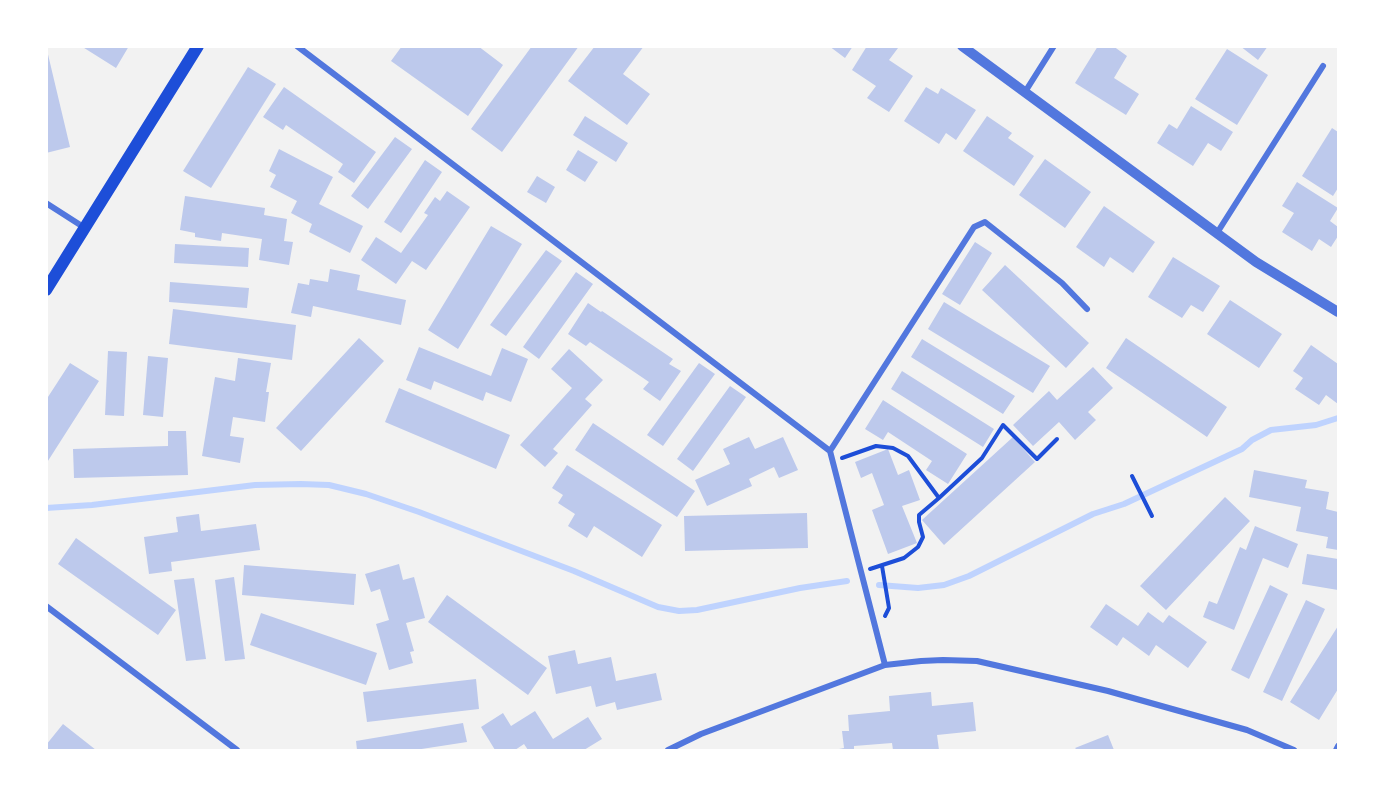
<!DOCTYPE html>
<style>
body{margin:0}
#map{position:relative;width:1385px;height:797px;overflow:hidden;background:#f2f2f2;font-family:"Titillium Web",sans-serif}
canvas{display:block}
.frame{position:absolute;inset:0;border:48px solid #fff;pointer-events:none}
</style>
<div id="map">
<canvas width="1385" height="797"></canvas>
<div class="frame"></div>
</div>
<script>
const c = document.querySelector('canvas').getContext('2d');
c.lineJoin = 'round';
const poly = rows => new Path2D(rows.map(r => 'M' + r).join(''));
function strokePath(path, color, width, dash) { c.strokeStyle = color; c.lineWidth = width; c.lineCap = dash ? 'butt' : 'round'; c.setLineDash(dash || []); c.stroke(path); }
function fillPath(path, color) { c.fillStyle = color; c.fill(path, 'evenodd'); }
strokePath(poly([
 [46,508,92,505,255,485,301,484,329,485,366,494,419,512,574,571,658,607,679,611,697,610,800,588,847,581],
 [879,585,918,588,944,585,969,576,1093,514,1124,504,1242,449,1252,440,1271,430,1316,425,1338,418]
]), '#bfd3fe', 6);
fillPath(poly([
 [46,46,70,147,46,153],
 [81,46,129,46,116,68],
 [402,46,478,46,503,65,468,116,391,61],
 [532,46,579,46,502,152,471,129],
 [595,46,644,46,623,74,650,94,627,125,568,81],
 [829,46,853,46,845,58],
 [867,46,895,46,898,48,889,60,913,76,889,112,867,98,876,86,852,70],
 [1098,46,1113,46,1127,56,1114,78,1139,94,1126,115,1075,83],
 [1240,46,1268,46,1258,60],
 [1227,49,1268,75,1237,125,1195,99],
 [248,67,276,84,211,188,183,171],
 [284,87,376,152,354,183,338,172,343,164,286,125,283,130,263,117],
 [926,87,938,94,941,88,976,110,956,140,946,133,939,144,904,121],
 [1191,106,1233,132,1221,151,1208,143,1193,166,1157,143,1169,124,1177,129],
 [585,116,628,143,616,162,573,135],
 [987,116,1012,133,1008,138,1034,156,1014,186,963,151],
 [1332,128,1338,132,1338,188,1333,196,1302,176],
 [395,137,412,149,368,209,351,196],
 [279,149,333,177,319,204,363,226,350,253,309,232,312,224,291,213,297,201,270,187,276,175,269,171],
 [578,150,598,162,585,182,566,170],
 [1045,159,1091,192,1065,228,1019,195],
 [425,160,442,172,401,233,384,222],
 [537,176,555,187,546,203,527,192],
 [1297,182,1338,208,1330,221,1338,227,1338,236,1331,247,1319,239,1312,251,1282,232,1294,213,1282,206],
 [447,191,470,207,426,270,412,261,396,284,361,260,376,237,401,253,428,215,424,213,435,197,440,201],
 [185,196,265,208,264,215,287,219,284,241,293,242,289,265,259,260,262,239,222,233,221,241,195,237,195,233,180,230],
 [1104,206,1155,242,1133,273,1110,257,1104,267,1076,247],
 [491,226,522,244,458,349,428,330],
 [975,242,992,253,960,305,942,294],
 [175,244,249,248,248,267,174,263],
 [546,250,562,261,506,336,490,325],
 [1173,257,1220,286,1203,312,1191,305,1182,318,1148,297],
 [1005,265,1089,343,1066,368,982,290],
 [330,269,360,275,357,290,406,300,401,325,313,306,311,317,291,313,298,283,309,285,310,279,328,282],
 [576,272,593,284,539,359,523,347],
 [170,282,249,288,247,308,169,302],
 [1230,300,1282,334,1259,368,1207,334],
 [944,302,1050,366,1033,393,928,329],
 [588,303,601,312,602,311,673,359,669,364,681,371,660,401,643,389,649,382,590,342,586,346,568,334],
 [173,309,296,325,292,360,169,344],
 [359,338,384,361,301,451,276,428],
 [1126,338,1227,407,1207,437,1106,368],
 [922,339,1015,396,1003,414,911,357],
 [1311,345,1338,364,1338,404,1326,395,1319,405,1295,389,1303,378,1293,371],
 [419,347,491,376,502,348,528,359,511,402,486,392,483,401,434,381,431,390,406,380],
 [569,349,603,380,585,399,592,405,553,449,558,453,545,467,520,445,572,388,551,369],
 [108,351,127,352,124,416,105,415],
 [148,356,168,358,163,417,143,415],
 [238,358,271,363,266,392,269,392,265,422,233,417,230,436,244,438,240,463,202,456,215,377,235,381],
 [70,363,99,381,46,464,46,400],
 [699,363,715,374,663,446,647,435],
 [1093,367,1113,388,1088,412,1096,420,1075,440,1059,422,1033,446,1013,425,1049,391,1057,400],
 [902,371,994,429,983,447,891,389],
 [730,386,746,397,693,471,677,459],
 [399,388,510,435,496,469,385,422],
 [883,400,967,454,948,484,926,470,932,461,888,432,883,440,865,429],
 [593,423,695,491,677,517,575,450],
 [168,431,186,431,188,475,74,478,73,449,168,446],
 [749,437,755,449,783,437,798,470,779,478,774,467,749,479,752,486,707,506,695,480,730,464,723,449],
 [1013,437,1035,462,944,545,922,520],
 [888,449,898,475,909,470,920,500,902,506,917,543,888,554,872,510,884,505,872,473,861,478,855,462],
 [567,465,662,525,642,557,594,526,587,538,568,526,575,514,558,503,563,495,552,488],
 [1254,470,1307,480,1305,488,1329,492,1326,509,1338,512,1338,550,1326,548,1328,537,1296,531,1301,507,1249,497],
 [1225,497,1250,521,1166,610,1140,586],
 [807,513,808,548,685,551,684,516],
 [199,514,201,531,256,524,260,550,171,562,172,571,149,574,144,537,178,532,176,517],
 [1255,526,1298,544,1288,568,1263,558,1234,630,1203,617,1209,601,1217,604,1240,547,1246,550],
 [76,538,176,610,158,635,58,564],
 [1307,554,1338,559,1338,590,1302,584],
 [399,564,403,580,414,577,425,618,406,623,414,651,410,652,413,663,389,670,376,624,389,620,380,589,371,592,365,574],
 [244,565,356,574,354,605,242,595],
 [234,577,245,659,225,661,215,580],
 [194,578,206,659,186,661,174,580],
 [1270,585,1288,594,1249,679,1231,670],
 [447,595,547,668,528,695,428,622],
 [1306,600,1325,609,1282,701,1263,692],
 [1106,604,1138,626,1148,612,1163,623,1169,615,1207,642,1188,668,1156,645,1149,656,1123,637,1117,646,1090,627],
 [261,613,377,653,366,685,250,645],
 [1338,626,1338,689,1319,720,1290,702],
 [575,650,578,664,611,657,616,681,656,673,662,700,617,710,615,702,596,707,591,686,556,694,548,656],
 [476,679,479,709,367,722,363,692],
 [931,692,932,706,973,702,976,731,937,735,939,750,893,750,892,743,854,746,854,750,839,750,839,749,844,748,842,731,849,731,848,715,890,711,889,696],
 [535,711,553,739,588,717,602,739,584,750,528,750,524,744,515,750,495,750,481,727,503,713,511,726],
 [463,723,467,742,415,750,357,750,356,741],
 [63,724,96,750,46,750,46,745],
 [1108,735,1114,750,1077,750,1075,748]
]), '#bdc9ec');
strokePath(poly([
 [842,458,876,446,893,448,908,456,939,498,919,515,919,522,923,537,918,547,904,558,870,569],
 [1132,476,1152,516],
 [939,498,982,458,1003,425,1037,459,1057,439],
 [882,566,889,608,885,616]
]), '#1d4ed8', 4);
strokePath(poly([
 [297,46,830,451],
 [1025,92,1054,46],
 [46,203,85,228],
 [1217,233,1323,66],
 [46,606,237,750],
 [885,665,830,451,974,227,985,222,1062,283,1087,309],
 [668,750,701,734,885,665,921,661,943,660,977,661,1108,691,1247,730,1294,750],
 [1336,750,1338,746]
]), '#5277de', 6);
strokePath(poly([
 [962,46,1256,262,1338,312]
]), '#5277de', 10);
strokePath(poly([
 [46,290,198,46]
]), '#1d4ed8', 12);
</script>
